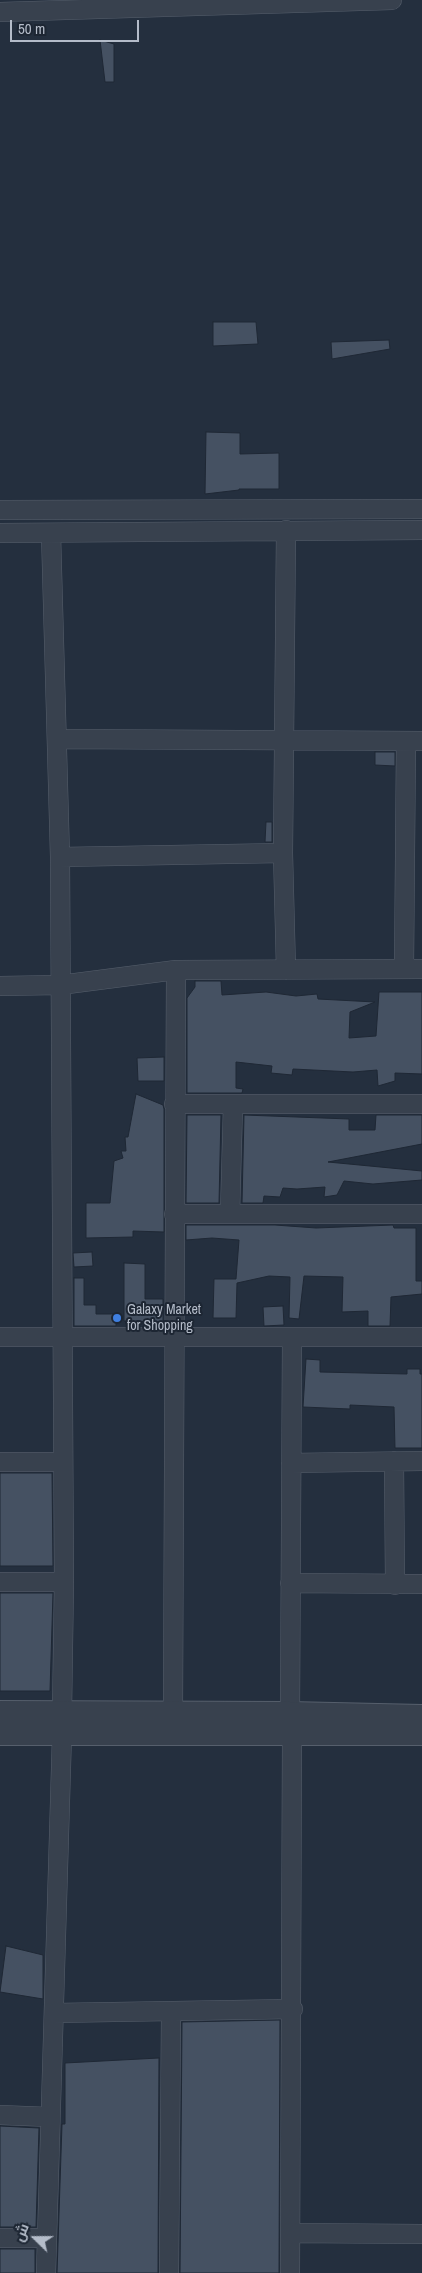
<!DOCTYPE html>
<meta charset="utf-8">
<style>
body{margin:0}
#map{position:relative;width:422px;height:2273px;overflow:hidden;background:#242f3e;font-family:"Archivo Narrow",Cairo,sans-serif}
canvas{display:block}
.north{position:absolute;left:10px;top:2213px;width:50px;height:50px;-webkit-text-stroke:4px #1d2633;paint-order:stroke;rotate:292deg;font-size:14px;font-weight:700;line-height:20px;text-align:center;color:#b4bcc9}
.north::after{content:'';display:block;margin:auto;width:18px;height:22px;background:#b4bcc9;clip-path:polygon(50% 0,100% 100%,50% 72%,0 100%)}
.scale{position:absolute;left:10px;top:20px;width:129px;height:22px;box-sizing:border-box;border:2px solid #b4bcc9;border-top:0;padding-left:6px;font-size:15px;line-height:18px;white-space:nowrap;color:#b4bcc9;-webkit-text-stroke:4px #1d2633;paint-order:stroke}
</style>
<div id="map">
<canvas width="422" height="2273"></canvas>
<div class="north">ش</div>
<div class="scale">50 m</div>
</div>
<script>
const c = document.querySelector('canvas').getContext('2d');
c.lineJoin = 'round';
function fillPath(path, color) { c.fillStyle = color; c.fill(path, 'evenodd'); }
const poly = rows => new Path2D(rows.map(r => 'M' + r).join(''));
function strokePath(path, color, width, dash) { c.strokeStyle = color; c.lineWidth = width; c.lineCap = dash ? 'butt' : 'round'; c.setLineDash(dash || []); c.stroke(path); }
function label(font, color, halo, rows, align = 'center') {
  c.font = font + ' "Archivo Narrow",sans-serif'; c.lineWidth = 4; c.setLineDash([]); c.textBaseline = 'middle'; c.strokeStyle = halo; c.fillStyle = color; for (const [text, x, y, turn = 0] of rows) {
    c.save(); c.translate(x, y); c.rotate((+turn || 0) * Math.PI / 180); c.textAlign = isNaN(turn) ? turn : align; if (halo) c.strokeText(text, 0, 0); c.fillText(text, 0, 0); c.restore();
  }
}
const building = poly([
 [100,40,114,44,114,82,105,82,100,40],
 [213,322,256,322,258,344,213,346,213,322],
 [389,340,390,349,332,359,331,342,389,340],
 [206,432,240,433,240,454,279,453,279,489,239,489,239,490,205,494,206,432],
 [375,752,395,752,395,766,375,765,375,752],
 [266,822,272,822,272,842,265,842,266,822],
 [195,981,221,981,222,995,266,992,296,996,317,994,318,999,375,1002,350,1012,349,1038,376,1036,379,992,422,992,422,1074,395,1073,395,1081,378,1086,377,1070,353,1072,293,1069,292,1075,271,1073,272,1066,236,1062,236,1088,243,1089,242,1093,187,1093,187,998,195,987,195,981],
 [164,1057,164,1081,138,1081,137,1058,164,1057],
 [136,1094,163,1105,164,1109,164,1232,133,1231,133,1237,86,1238,86,1203,110,1203,114,1161,123,1158,121,1151,126,1151,125,1137,128,1137,136,1094],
 [187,1115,221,1115,219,1203,186,1203,187,1115],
 [244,1115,349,1119,349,1130,375,1130,376,1115,422,1115,422,1144,328,1162,422,1171,422,1180,373,1184,344,1181,337,1195,324,1197,325,1187,297,1189,283,1188,280,1197,264,1196,263,1203,242,1203,244,1115],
 [186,1225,275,1225,316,1228,393,1225,394,1228,416,1228,416,1281,422,1281,422,1294,391,1297,390,1326,368,1326,368,1311,342,1312,343,1277,304,1276,299,1319,289,1318,290,1277,269,1276,237,1283,236,1318,213,1318,214,1279,236,1279,239,1240,212,1238,186,1240,186,1225],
 [92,1252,93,1266,74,1267,73,1253,92,1252],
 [124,1263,145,1264,145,1299,163,1299,163,1322,124,1321,124,1263],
 [74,1278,84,1278,84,1305,96,1305,96,1314,116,1314,116,1326,74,1326,74,1278],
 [283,1306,284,1325,264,1326,263,1307,283,1306],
 [306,1359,320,1360,320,1372,407,1374,407,1369,420,1369,420,1374,422,1374,422,1448,395,1448,394,1407,350,1405,350,1409,303,1407,306,1359],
 [0,1473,52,1473,53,1566,0,1566,0,1473],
 [0,1593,53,1593,50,1691,0,1691,0,1593],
 [6,1946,43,1955,43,1999,0,1992,6,1946],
 [280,2020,279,2273,180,2273,182,2022,280,2020],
 [159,2058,158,2273,57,2273,62,2124,65,2124,65,2063,159,2058],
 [0,2126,39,2128,36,2227,0,2227,0,2126],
 [0,2249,35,2249,35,2273,0,2273,0,2249]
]);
fillPath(building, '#455162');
strokePath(building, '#1f2835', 1);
const minor = poly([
 [0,12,392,0],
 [0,510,422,509],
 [0,533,422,530],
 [51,533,60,857,64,1582,62,1713],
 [58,739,422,741],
 [60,857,283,853],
 [404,969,406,741],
 [286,970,283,853,286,530],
 [0,986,60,985,176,970,422,969],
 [174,1104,422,1104],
 [174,1214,422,1214],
 [230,1214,233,1105],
 [0,1337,422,1337],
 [394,1461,395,1585],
 [0,1462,63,1462],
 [291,1463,422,1461],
 [0,1582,64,1582],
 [290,1583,422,1584],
 [173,1713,176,970],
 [290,1713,292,1337],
 [54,2013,293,2009],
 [0,2115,50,2117],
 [291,2233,422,2234],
 [0,2238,46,2238],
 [46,2273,62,1734],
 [169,2273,171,2012],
 [290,2273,292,1734]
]);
const tertiary = poly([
 [0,1712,290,1713,422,1716],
 [0,1734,422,1734]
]);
strokePath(minor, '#565f6c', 20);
strokePath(tertiary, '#565f6c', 24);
strokePath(minor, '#38414e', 19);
strokePath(tertiary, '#38414e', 22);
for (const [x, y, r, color] of [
 [117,1318,5,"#3f7fe0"]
]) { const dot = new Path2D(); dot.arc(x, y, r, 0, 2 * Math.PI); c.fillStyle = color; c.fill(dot); strokePath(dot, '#1d2633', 2); }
label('14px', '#b4bcc9', '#1d2633', [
 ["Galaxy Market",127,1310],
 ["for Shopping",127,1326]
], 'left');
</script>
